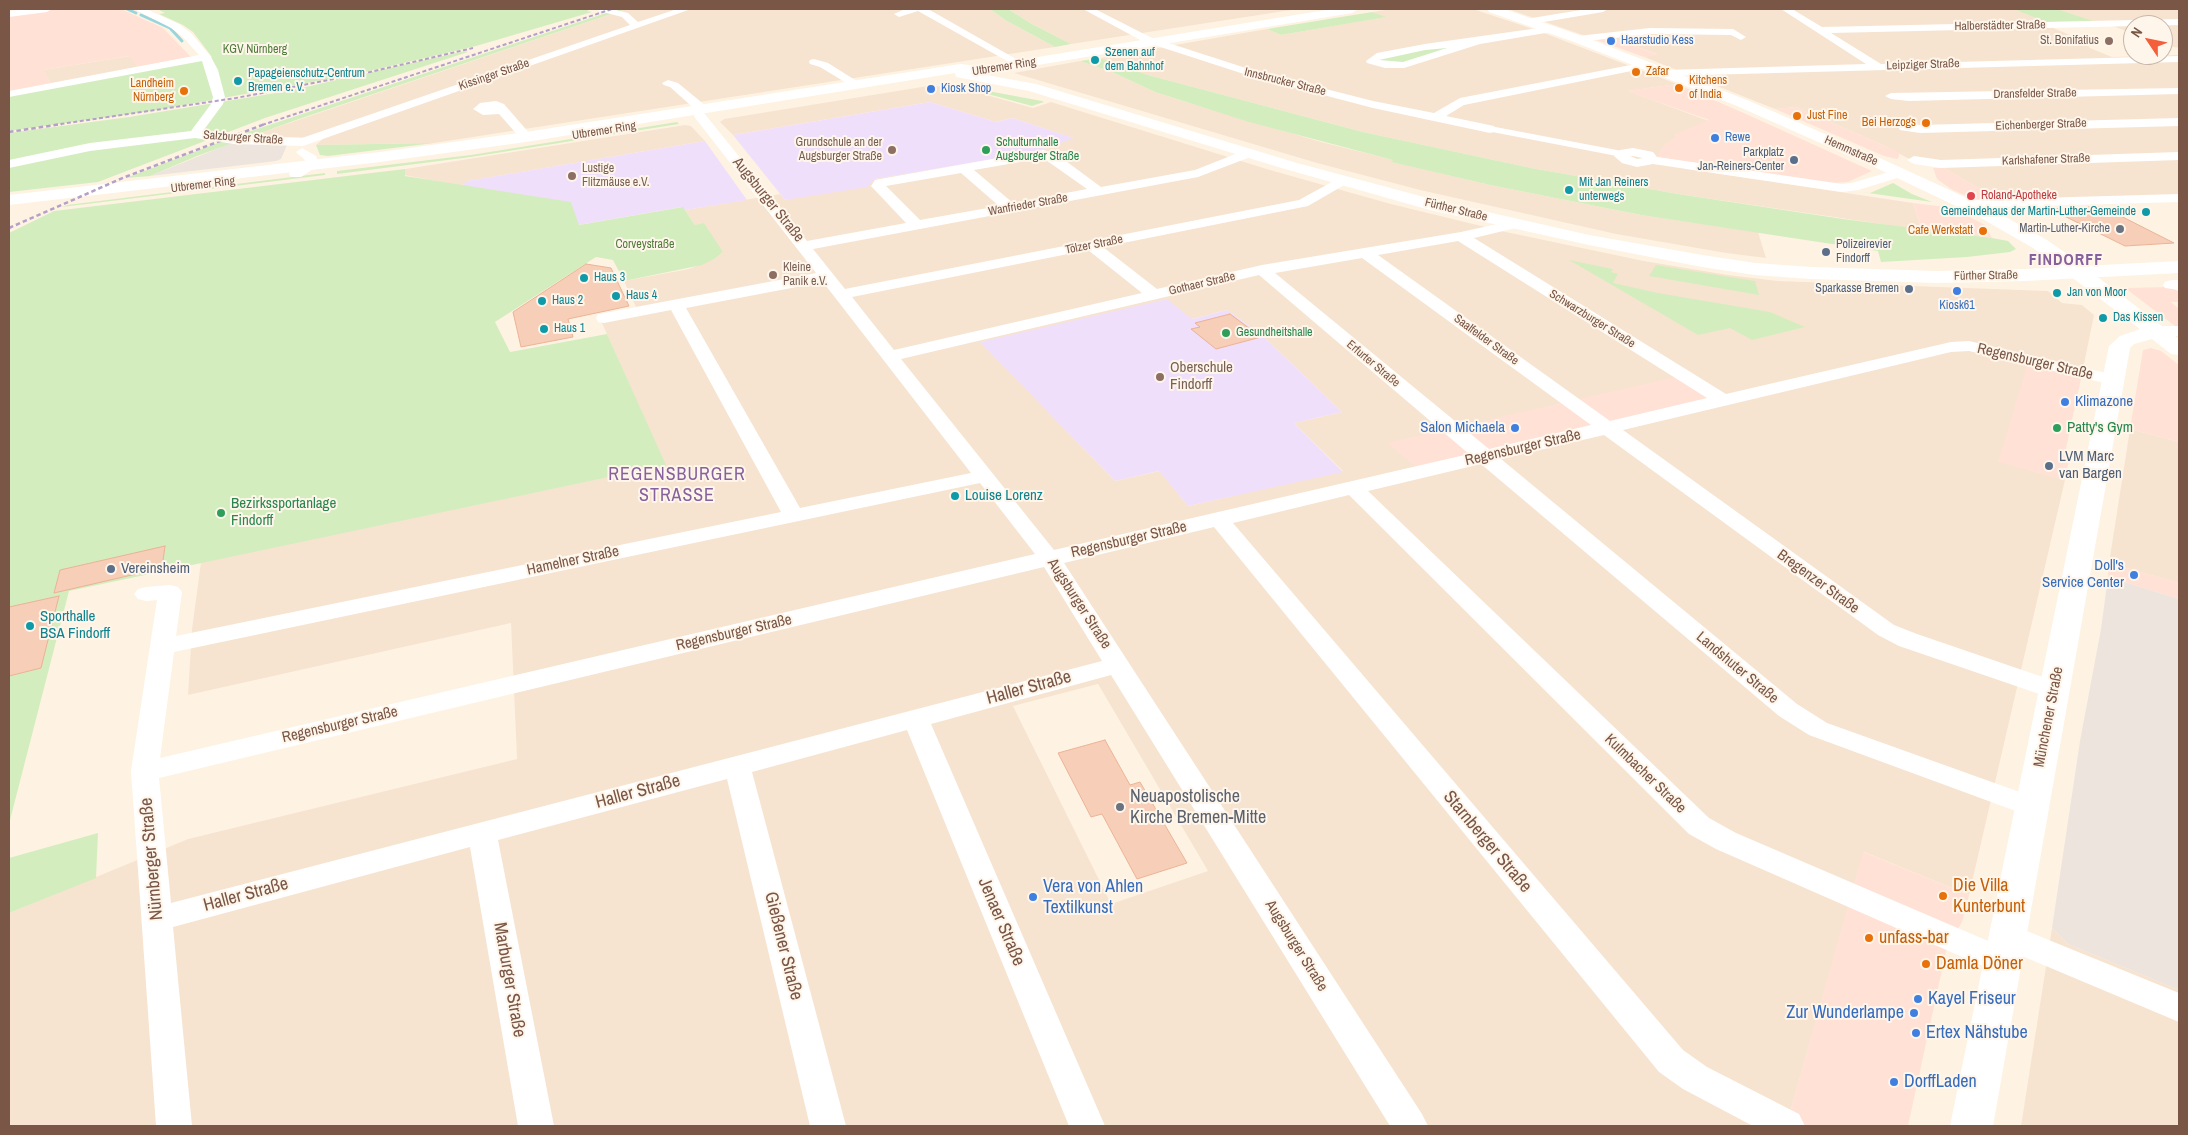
<!DOCTYPE html>
<meta charset="utf-8">
<style>
body{margin:0}
#map{position:relative;width:2188px;height:1135px;overflow:hidden;background:#fef3e2;font-family:"Archivo Narrow",sans-serif}
canvas{display:block}
.frame{position:absolute;inset:0;border:10px solid #795646;pointer-events:none}
.north{position:absolute;left:2123px;top:15px;width:50px;height:50px;box-sizing:border-box;background:#fff6eb;border:1px solid #c9b6a9;border-radius:50%;rotate:304deg;font-size:14px;font-weight:700;line-height:20px;text-align:center;color:#795646}
.north::after{content:'';display:block;margin:auto;width:18px;height:22px;background:#f45e3b;clip-path:polygon(50% 0,100% 100%,50% 72%,0 100%)}
</style>
<div id="map">
<canvas width="2188" height="1135"></canvas>
<div class="frame"></div>
<div class="north">N</div>
</div>
<script>
const c = document.querySelector('canvas').getContext('2d');
c.lineJoin = 'round';
function fillPath(path, color) { c.fillStyle = color; c.fill(path, 'evenodd'); }
const poly = rows => new Path2D(rows.map(r => 'M' + r).join(''));
function strokePath(path, color, width, dash) { c.strokeStyle = color; c.lineWidth = width; c.lineCap = dash ? 'butt' : 'round'; c.setLineDash(dash || []); c.stroke(path); }
function label(font, color, halo, rows, align = 'center') {
  c.font = font + ' "Archivo Narrow",sans-serif'; c.lineWidth = 4; c.setLineDash([]); c.textBaseline = 'middle'; c.strokeStyle = halo; c.fillStyle = color; for (const [text, x, y, turn = 0] of rows) {
    c.save(); c.translate(x, y); c.rotate((+turn || 0) * Math.PI / 180); c.textAlign = isNaN(turn) ? turn : align; if (halo) c.strokeText(text, 0, 0); c.fillText(text, 0, 0); c.restore();
  }
}
fillPath(poly([
 [626,9,990,9,1005,20,1055,47,434,143,316,145,324,138,251,136],
 [1008,9,1298,9,1071,44,1032,24],
 [1391,9,1473,9,1536,30,1677,84,1628,91,1709,121,1675,135,1677,138,1665,144,1656,160,1687,169,1913,203,1922,230,1678,194,1531,168,1456,152,1363,132,1148,75,1100,58,1267,29,1281,35,1384,17,1372,12],
 [1508,9,2179,9,2179,48,2163,45,2163,25,2133,25,2133,34,2111,25,2051,27,2084,41,2090,48,2112,57,2179,55,2179,195,1999,200,1937,164,1913,161,1885,146,1796,107,1775,109,1644,57,1657,54,1609,37,1594,39],
 [130,56,138,67,51,84,43,70],
 [1080,61,1112,72,1155,92,1186,102,1321,142,1394,160,1392,162,1490,185,1641,215,1758,232,1766,258,1726,253,1616,234,1420,190,1317,163,1014,73],
 [928,86,958,87,1033,108,1051,102,1270,170,1391,204,1506,232,1644,261,1728,275,1778,281,2048,291,2062,303,2082,305,2094,315,2082,374,1998,461,2065,480,1969,895,1864,852,1787,1123,1794,1126,9,1126,9,913,188,839,517,759,511,623,188,695,192,629,201,562,665,465,598,314,636,307,624,281,689,269,716,258,723,252,695,225,685,210,780,194,785,200,874,179,1036,152,1073,138,1012,118,996,122,930,102,733,135,720,122,724,119],
 [1227,310,1263,336,1342,412,1294,423,1343,471,1188,506,1160,471,1115,481,981,342,1192,319],
 [1098,684,1208,871,1111,904,1013,706],
 [685,125,691,126,705,141,468,181,461,186,404,175,405,169],
 [2130,429,2179,442,2179,583,2109,563],
 [2052,928,2068,944,2179,990,2179,1126,2021,1126]
]), '#f7e4d0');
fillPath(poly([
 [47,9,121,9,163,28,191,57,138,67,129,56,43,70,51,84,9,92,9,14],
 [1609,37,1659,55,1644,57,1594,39],
 [1677,84,1746,114,1872,171,1848,182,1831,183,1657,157,1665,144,1677,138,1674,135,1709,120,1627,91],
 [1796,107,1885,146,1899,153,1899,157,1897,159,1884,156,1775,109],
 [1933,168,1944,168,1999,200,1975,200,1951,189,1937,179],
 [1913,203,1946,207,1958,211,1985,225,1992,238,1922,230],
 [2171,287,2179,292,2179,302,2171,302,2179,309,2179,329,2125,288],
 [2151,348,2161,351,2179,365,2179,442,2130,429,2143,350],
 [2029,360,2082,374,2065,453,2069,460,2065,480,1998,462],
 [1680,376,1723,400,1421,471,1387,443],
 [2109,563,2179,583,2179,599,2108,577],
 [1863,852,1969,895,1962,922,1947,947,1908,1126,1794,1126,1787,1123]
]), '#ffe1d6');
fillPath(poly([
 [234,142,287,145,281,159,276,161,150,176],
 [2108,577,2179,599,2179,990,2068,944,2052,928,2080,741,2101,629]
]), '#ede4de');
fillPath(poly([
 [930,102,996,122,1012,118,1074,138,1036,152,874,179,868,187,785,200,733,135],
 [705,141,747,200,685,210,682,207,578,225,461,186,467,181],
 [1167,299,1192,319,1227,310,1263,336,1342,412,1294,423,1343,472,1188,506,1159,471,1115,481,980,342]
]), '#f0dffb');
fillPath(poly([
 [157,9,591,9,587,11,592,12,476,46,356,74,151,111,9,131,9,96,212,57,193,32,183,25,159,14,165,13],
 [618,9,626,9,299,119,197,156,150,176,126,178,236,136],
 [990,9,1008,9,1032,24,1071,44,1055,47,1005,20],
 [2014,9,2057,9,2093,21,2046,22],
 [1372,12,1386,17,1281,35,1267,29],
 [1468,42,1406,63,1375,62,1379,58],
 [465,51,468,52,265,118,98,182,9,192,9,165,17,159,9,161,9,133,129,117,288,91],
 [1100,58,1148,75,1363,132,1531,168,1678,194,1843,219,1992,238,2008,241,2016,249,2010,252,1967,257,1881,262,1878,251,1641,215,1490,185,1391,162,1393,160,1249,122,1155,92,1112,72,1080,61],
 [977,89,1042,101,1044,102,1032,106,973,90],
 [677,122,679,124,471,157,337,174,337,171,471,155],
 [434,143,328,156,320,155,316,145],
 [405,169,405,176,571,202,579,225,683,207,695,225,704,223,723,252,716,258,702,265,624,281,613,260,596,257,495,322,510,352,607,334,666,465,69,591,9,824,9,233,54,211],
 [325,173,325,175,62,207,67,205],
 [1893,183,1912,194,1932,202,1861,192,1870,193],
 [1569,260,1613,269,1611,272,1618,274,1613,283,1658,293,1770,312,1805,327,1752,340,1730,328,1698,335],
 [1656,265,1755,281,1759,295,1649,276],
 [98,833,96,878,9,913,9,858]
]), '#d4edbf');
strokePath(poly([
 [127,9,136,13],
 [141,15,170,28,182,41]
]), '#9ad5dd', 3);
const building = poly([
 [2090,207,2103,207,2174,243,2125,246,2050,209,2090,207],
 [586,264,611,268,629,306,568,319,573,337,521,347,513,312,586,264],
 [1230,314,1261,337,1216,349,1191,329,1200,327,1195,323,1230,314],
 [165,546,162,568,54,593,60,570,165,546],
 [59,596,41,668,9,676,9,607,59,596],
 [1105,740,1130,785,1140,782,1187,863,1137,879,1102,814,1091,817,1058,753,1105,740]
]);
fillPath(building, '#f7ceb7');
strokePath(building, '#ebb396', 1);
fillPath(poly([
 [1490,126,1622,151,1627,154,1622,157,1487,131,1486,129,1490,126]
]), '#fff');
fillPath(poly([
 [27,9,52,9,47,12,9,17,9,11,27,9],
 [134,9,146,9,179,24,191,33,211,57,218,70,225,97,223,104,203,131,234,136,302,138,630,25,622,17,599,11,597,9,612,9,628,13,638,22,677,9,691,9,303,146,234,144,195,138,90,151,9,168,9,160,90,143,191,131,211,104,213,97,202,61,9,97,9,91,199,55,183,37,171,28,134,9],
 [905,9,928,9,1016,59,1011,62,1007,61,918,11,899,17,894,14,905,9],
 [1083,9,1095,9,1150,37,1255,71,1373,101,1434,113,1460,98,1646,62,1651,65,1646,68,1464,105,1446,116,1494,126,1496,129,1494,132,1490,133,1373,108,1247,75,1142,41,1083,9],
 [1587,9,1608,9,1603,12,1532,24,1527,21,1532,18,1587,9],
 [1781,9,1792,9,1822,27,2179,19,2179,25,1831,33,1881,64,2179,56,2179,62,1666,76,1660,73,1666,70,1866,64,1781,9],
 [1553,26,1557,27,1557,31,1480,44,1404,68,1385,68,1367,63,1366,61,1377,53,1425,44,1553,26],
 [1447,48,1403,62,1379,60,1425,50,1447,48],
 [1650,28,1733,29,1746,37,1741,40,1731,35,1650,34,1578,42,1573,39,1578,36,1650,28],
 [814,59,828,63,863,85,861,87,853,87,820,67,810,64,809,62,810,60,814,59],
 [668,80,678,83,706,106,708,109,706,112,698,112,670,87,664,85,662,83,668,80],
 [2179,88,2179,94,1909,101,1891,99,1885,96,1891,93,2179,88],
 [496,101,504,104,530,134,532,137,530,140,522,140,499,114,483,115,473,109,480,103,496,101],
 [700,112,704,113,807,241,906,223,871,186,875,180,880,179,1043,150,1055,153,1101,187,1195,170,1248,149,1254,153,1253,156,1198,177,813,249,845,289,1299,200,1341,177,1346,178,1348,181,1346,184,1308,206,1103,247,1157,289,1262,265,1461,232,1515,220,1520,221,1522,224,1520,227,1474,238,1726,394,1951,342,1969,341,2119,376,2122,380,2119,384,2113,385,1969,351,1951,352,1623,430,1894,625,1917,634,2063,684,2067,690,2063,696,2054,699,1899,646,1878,635,1604,435,1501,459,1797,704,1827,723,2042,800,2046,807,2042,814,2032,817,1809,735,1779,716,1481,464,1368,491,1709,818,1736,833,1995,944,1992,936,1996,927,2007,923,2179,993,2179,1022,2015,953,2019,961,2014,970,2003,974,1992,970,1716,849,1689,834,1349,495,1233,523,1683,1050,1707,1067,1799,1114,1805,1126,1753,1126,1683,1089,1659,1072,1214,527,1064,563,1422,1114,1428,1126,1390,1126,1111,675,931,724,1105,1126,1069,1126,907,730,752,772,846,1126,810,1126,727,779,498,840,554,1126,518,1126,470,847,173,927,192,1126,156,1126,131,771,157,600,146,601,138,599,134,594,138,589,146,587,170,585,178,587,182,592,176,636,781,512,671,310,604,323,598,322,596,318,598,314,604,313,816,273,696,119,694,116,696,113,700,112],
 [1043,158,1087,189,1013,203,974,170,1043,158],
 [961,173,999,206,920,220,886,186,961,173],
 [1458,241,1707,398,1610,421,1378,255,1458,241],
 [1088,250,1142,293,894,350,852,297,1088,250],
 [1362,258,1591,425,1489,449,1275,273,1362,258],
 [1259,275,1469,454,1054,550,901,359,1259,275],
 [823,282,971,473,800,508,686,308,823,282],
 [980,483,1035,554,160,758,174,652,980,483],
 [1044,567,1102,661,171,903,159,778,1044,567],
 [2179,118,2179,126,1920,133,1900,130,1898,127,1904,123,1920,125,2179,118],
 [302,148,316,156,319,165,301,177,291,177,289,174,291,171,305,163,305,160,296,152,302,148],
 [1633,148,1653,152,1657,157,1842,184,1852,183,1899,169,1906,173,1904,176,1858,190,1842,192,1653,164,1637,167,1622,163,1614,156,1620,150,1633,148],
 [1630,156,1633,156,1643,158,1637,159,1630,156],
 [2179,152,2179,160,1941,168,1914,164,1907,160,1914,156,1941,160,2179,152],
 [2179,194,2179,202,1966,208,1959,204,1966,200,2179,194],
 [2171,280,2179,280,2179,290,2165,288,2163,285,2165,282,2171,280],
 [2155,326,2179,326,2179,336,2149,335,2146,331,2149,327,2155,326]
]), '#fff');
fillPath(poly([
 [1332,9,1358,9,1352,13,983,74,976,70,983,66,1332,9],
 [1487,9,1504,9,1582,36,1747,100,1882,159,1993,210,2047,240,2070,256,2179,339,2179,355,2171,354,2152,339,2134,344,2130,348,1993,1126,1950,1126,2109,346,2120,336,2140,329,2033,248,1981,218,1870,165,1737,106,1574,42,1489,12,1487,9]
]), '#fff');
fillPath(poly([
 [960,64,985,67,987,70,981,74,1036,84,1297,163,1439,201,1589,235,1702,255,1755,263,1811,267,1937,271,2025,269,2179,261,2179,273,2025,281,1937,283,1811,279,1755,275,1702,267,1589,245,1430,210,1285,169,1029,91,956,77,955,73,526,142,380,162,9,205,9,195,380,152,526,132,960,64]
]), '#fff');
strokePath(poly([
 [54,125,236,98,370,72,473,48],
 [262,125,612,9]
]), '#b5a0c9', 2, [4, 2.5]);
strokePath(poly([
 [9,132,62,124],
 [9,228,125,177,265,124]
]), '#b5a0c9', 2.5, [4.5, 3]);
for (const [x, y, r, color] of [
 [1611,41,5,"#3f7fe0"],
 [2109,41,5,"#8d6e63"],
 [1095,60,5,"#0f9aa8"],
 [1636,72,5,"#e8710a"],
 [238,81,5,"#0f9aa8"],
 [1679,88,5,"#e8710a"],
 [931,89,5,"#3f7fe0"],
 [184,91,5,"#e8710a"],
 [1797,116,5,"#e8710a"],
 [1926,123,5,"#e8710a"],
 [1715,138,5,"#3f7fe0"],
 [892,150,5,"#8d6e63"],
 [986,150,5,"#2e9e5b"],
 [1794,160,5,"#5c6f8a"],
 [572,176,5,"#8d6e63"],
 [1569,190,5,"#0f9aa8"],
 [1971,196,5,"#e0444e"],
 [2146,212,5,"#0f9aa8"],
 [2120,229,5,"#6b7280"],
 [1983,231,5,"#e8710a"],
 [1826,252,5,"#5c6f8a"],
 [773,275,5,"#8d6e63"],
 [584,278,5,"#0f9aa8"],
 [1909,289,5,"#5c6f8a"],
 [1957,291,5,"#3f7fe0"],
 [2057,293,5,"#0f9aa8"],
 [616,296,5,"#0f9aa8"],
 [542,301,5,"#0f9aa8"],
 [2103,318,5,"#0f9aa8"],
 [544,329,5,"#0f9aa8"],
 [1226,333,5,"#2e9e5b"],
 [1160,377,5,"#8d6e63"],
 [2065,402,5,"#3f7fe0"],
 [1515,428,5,"#3f7fe0"],
 [2057,428,5,"#2e9e5b"],
 [2049,466,5,"#5c6f8a"],
 [955,496,5,"#0f9aa8"],
 [221,513,5,"#2e9e5b"],
 [111,569,5,"#5c6f8a"],
 [2134,575,5,"#3f7fe0"],
 [30,626,5,"#0f9aa8"],
 [1120,807,5,"#6b7280"],
 [1943,896,5,"#e8710a"],
 [1033,897,5,"#3f7fe0"],
 [1869,938,5,"#e8710a"],
 [1926,964,5,"#e8710a"],
 [1918,999,5,"#3f7fe0"],
 [1914,1013,5,"#3f7fe0"],
 [1916,1033,5,"#3f7fe0"],
 [1894,1082,5,"#3f7fe0"]
]) { const dot = new Path2D(); dot.arc(x, y, r, 0, 2 * Math.PI); c.fillStyle = color; c.fill(dot); strokePath(dot, '#fff6eb', 2); }
label('12px', '#795646', '#fff6eb', [
 ["Halberstädter Straße",2000,26,-1],
 ["Leipziger Straße",1923,65,-2],
 ["Utbremer Ring",1004,67,-9],
 ["Kissinger Straße",494,75,-19],
 ["Innsbrucker Straße",1285,82,14],
 ["Dransfelder Straße",2035,94,-1],
 ["Eichenberger Straße",2041,125,-2],
 ["Utbremer Ring",604,131,-9],
 ["Salzburger Straße",243,138,4],
 ["Hemmstraße",1851,151,24],
 ["Karlshafener Straße",2046,160,-2],
 ["Utbremer Ring",203,185,-7],
 ["Wanfrieder Straße",1028,205,-10],
 ["Fürther Straße",1456,210,14],
 ["Tölzer Straße",1094,245,-11],
 ["Fürther Straße",1986,276,-1],
 ["Gothaer Straße",1202,284,-13],
 ["Schwarzburger Straße",1592,319,32],
 ["Saalfelder Straße",1486,340,36],
 ["Erfurter Straße",1373,364,40]
]);
label('12px', '#366cbe', '#fff6eb', [
 ["Haarstudio Kess",1621,41],
 ["Kiosk Shop",941,89],
 ["Rewe",1725,138],
 ["Kiosk61",1957,306,"center"]
], 'left');
label('12px', '#785e54', '#fff6eb', [
 ["St. Bonifatius",2099,41],
 ["Grundschule an der",882,143],
 ["Augsburger Straße",882,157],
 ["Lustige",582,169,"left"],
 ["Flitzmäuse e.V.",582,183,"left"],
 ["Kleine",783,268,"left"],
 ["Panik e.V.",783,282,"left"]
], 'right');
label('12px', '#4f7a3a', '#fff6eb', [
 ["KGV Nürnberg",255,50],
 ["Corveystraße",645,245]
]);
label('12px', '#0d838f', '#fff6eb', [
 ["Szenen auf",1105,53],
 ["dem Bahnhof",1105,67],
 ["Papageienschutz-Centrum",248,74],
 ["Bremen e. V.",248,88],
 ["Mit Jan Reiners",1579,183],
 ["unterwegs",1579,197],
 ["Gemeindehaus der Martin-Luther-Gemeinde",2136,212,"right"],
 ["Haus 3",594,278],
 ["Jan von Moor",2067,293],
 ["Haus 4",626,296],
 ["Haus 2",552,301],
 ["Das Kissen",2113,318],
 ["Haus 1",554,329]
], 'left');
label('12px', '#c56008', '#fff6eb', [
 ["Zafar",1646,72],
 ["Kitchens",1689,81],
 ["of India",1689,95],
 ["Landheim",174,84,"right"],
 ["Nürnberg",174,98,"right"],
 ["Just Fine",1807,116],
 ["Bei Herzogs",1916,123,"right"],
 ["Cafe Werkstatt",1973,231,"right"]
], 'left');
label('12px', '#27864d', '#fff6eb', [
 ["Schulturnhalle",996,143],
 ["Augsburger Straße",996,157],
 ["Gesundheitshalle",1236,333]
], 'left');
label('12px', '#4e5e75', '#fff6eb', [
 ["Parkplatz",1784,153],
 ["Jan-Reiners-Center",1784,167],
 ["Polizeirevier",1836,245,"left"],
 ["Findorff",1836,259,"left"],
 ["Sparkasse Bremen",1899,289]
], 'right');
label('12px', '#be3a42', '#fff6eb', [
 ["Roland-Apotheke",1981,196]
], 'left');
label('12px', '#5b616d', '#fff6eb', [
 ["Martin-Luther-Kirche",2110,229]
], 'right');
label('15px', '#795646', '#fff6eb', [
 ["Augsburger Straße",768,200,51],
 ["Regensburger Straße",2035,362,13],
 ["Regensburger Straße",1523,448,-13],
 ["Regensburger Straße",1129,540,-13],
 ["Hamelner Straße",573,561,-12],
 ["Bregenzer Straße",1818,582,36],
 ["Augsburger Straße",1079,604,57],
 ["Regensburger Straße",734,633,-13],
 ["Landshuter Straße",1737,668,40],
 ["Münchener Straße",2049,717,-79],
 ["Regensburger Straße",340,725,-13],
 ["Kulmbacher Straße",1645,774,44],
 ["Augsburger Straße",1296,946,58]
]);
label('15px', '#785e54', '#fff6eb', [
 ["Oberschule",1170,368],
 ["Findorff",1170,385]
], 'left');
label('15px', '#366cbe', '#fff6eb', [
 ["Klimazone",2075,402,"left"],
 ["Salon Michaela",1505,428],
 ["Doll's",2124,566],
 ["Service Center",2124,583]
], 'right');
label('15px', '#27864d', '#fff6eb', [
 ["Patty's Gym",2067,428],
 ["Bezirkssportanlage",231,504],
 ["Findorff",231,521]
], 'left');
label('15px', '#4e5e75', '#fff6eb', [
 ["LVM Marc",2059,457],
 ["van Bargen",2059,474],
 ["Vereinsheim",121,569]
], 'left');
label('15px', '#0d838f', '#fff6eb', [
 ["Louise Lorenz",965,496],
 ["Sporthalle",40,617],
 ["BSA Findorff",40,634]
], 'left');
c.letterSpacing = '1px';
label('bold 16px', '#87619d', '#fff6eb', [
 ["FINDORFF",2066,261]
]);
c.letterSpacing = '0px';
c.letterSpacing = '1px';
label('18px', '#87619d', '#fff6eb', [
 ["REGENSBURGER",677,475],
 ["STRASSE",677,496]
]);
c.letterSpacing = '0px';
label('18px', '#795646', '#fff6eb', [
 ["Haller Straße",1029,688,-15],
 ["Haller Straße",638,792,-15],
 ["Starnberger Straße",1487,842,50],
 ["Nürnberger Straße",152,859,-95],
 ["Haller Straße",246,895,-15],
 ["Jenaer Straße",1001,922,67],
 ["Gießener Straße",783,946,76],
 ["Marburger Straße",509,980,80]
]);
label('18px', '#5b616d', '#fff6eb', [
 ["Neuapostolische",1130,797],
 ["Kirche Bremen-Mitte",1130,818]
], 'left');
label('18px', '#c56008', '#fff6eb', [
 ["Die Villa",1953,886],
 ["Kunterbunt",1953,907],
 ["unfass-bar",1879,938],
 ["Damla Döner",1936,964]
], 'left');
label('18px', '#366cbe', '#fff6eb', [
 ["Vera von Ahlen",1043,887],
 ["Textilkunst",1043,908],
 ["Kayel Friseur",1928,999],
 ["Zur Wunderlampe",1904,1013,"right"],
 ["Ertex Nähstube",1926,1033],
 ["DorffLaden",1904,1082]
], 'left');
</script>
